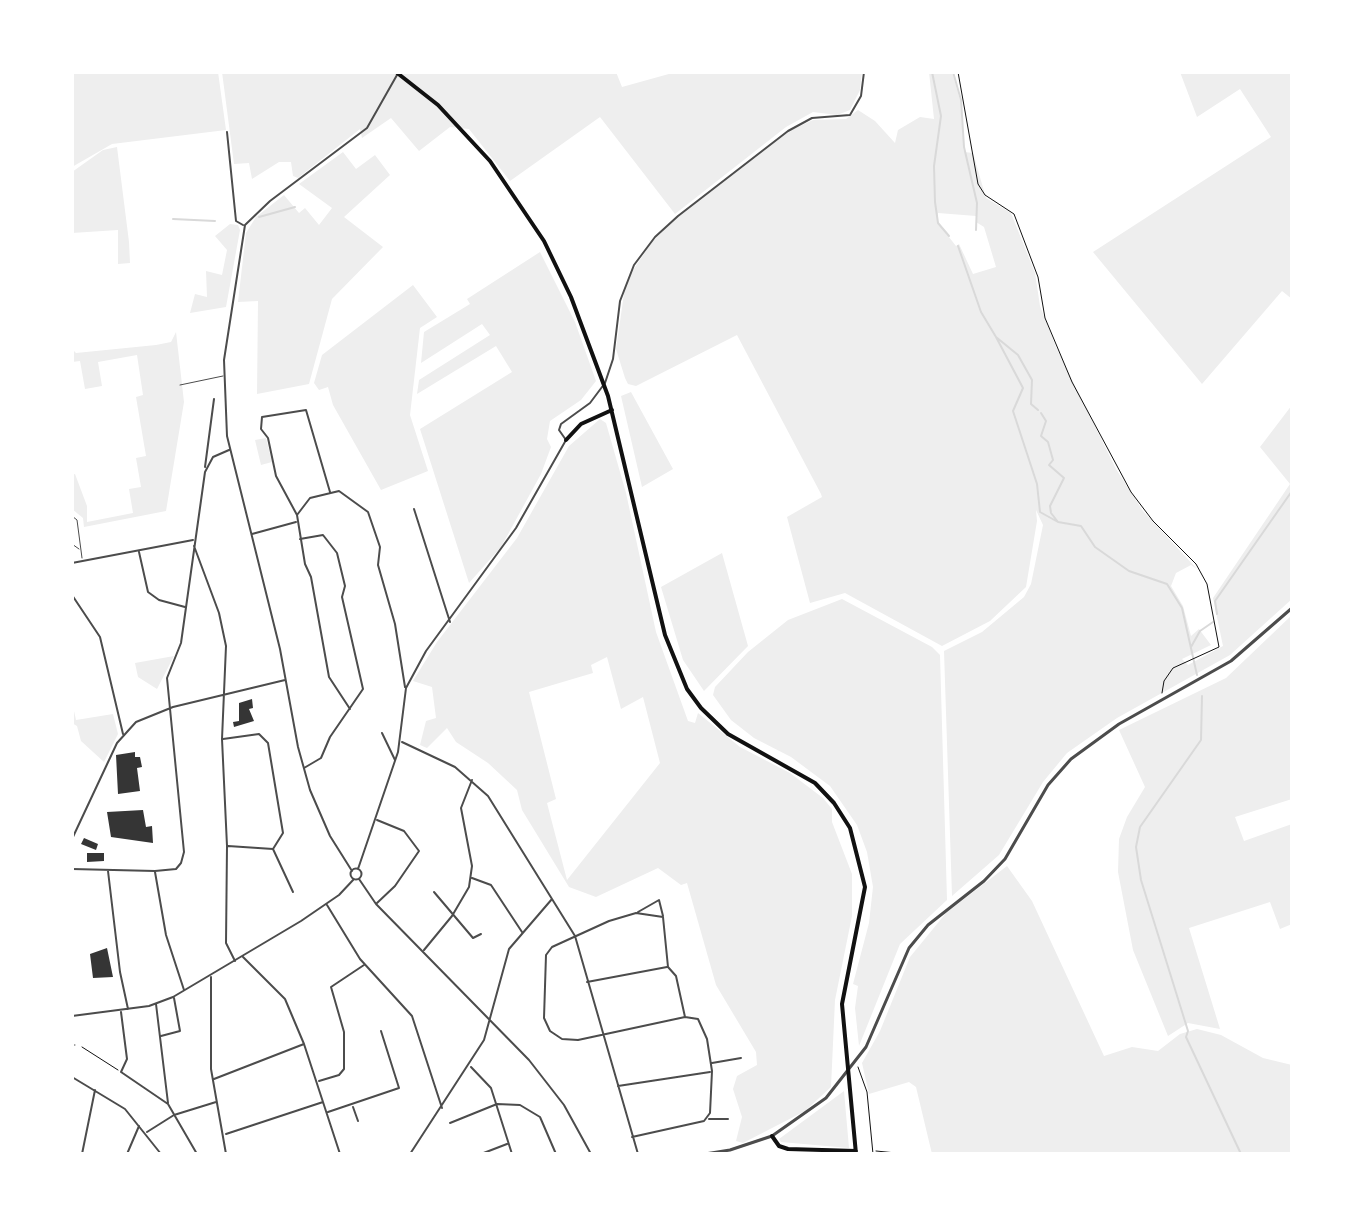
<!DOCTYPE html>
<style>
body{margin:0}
#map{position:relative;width:1364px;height:1226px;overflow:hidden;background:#fff;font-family:Figtree,sans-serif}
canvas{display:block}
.frame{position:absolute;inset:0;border:74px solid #fff;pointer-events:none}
</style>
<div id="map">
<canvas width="1364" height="1226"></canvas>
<div class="frame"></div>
</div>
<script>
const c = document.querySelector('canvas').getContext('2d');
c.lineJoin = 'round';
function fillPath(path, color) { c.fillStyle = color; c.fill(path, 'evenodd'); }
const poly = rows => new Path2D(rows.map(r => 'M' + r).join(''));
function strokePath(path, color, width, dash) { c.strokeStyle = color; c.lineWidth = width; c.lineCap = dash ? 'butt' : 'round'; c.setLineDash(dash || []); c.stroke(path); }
fillPath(poly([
 [72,72,218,72,226,130,112,144,72,167],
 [222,72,616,72,622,87,676,72,862,72,860,90,850,110,837,115,813,112,786,127,675,214,600,117,510,181,469,129,450,127,419,151,391,118,362,138,360,129,298,178,293,176,291,162,279,162,252,179,249,163,234,164],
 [929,72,952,72,960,100,964,152,973,153,986,198,1011,213,1035,273,1040,306,1056,347,1116,469,1143,511,1197,569,1191,565,1176,573,1171,586,1183,606,1191,636,1199,629,1211,645,1182,659,1188,665,1223,646,1213,598,1290,484,1260,447,1292,405,1292,599,1230,655,1117,718,1067,753,1043,782,999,855,952,896,944,651,982,632,1024,597,1031,584,1043,525,1036,510,1037,521,1026,587,990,621,942,646,845,593,810,603,787,517,822,497,821,494,737,335,636,386,628,384,625,378,616,349,625,287,631,273,652,242,677,217,787,132,813,120,846,119,858,110,875,121,895,143,898,130,920,117,934,119],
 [938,213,976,216,976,222,984,227,996,267,973,274,959,244,956,246,938,223],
 [1180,72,1292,72,1292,299,1282,291,1202,384,1093,252,1271,137,1240,89,1197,117],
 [117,147,129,242,130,263,118,264,118,230,72,233,72,172,103,150],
 [343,152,356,169,375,155,390,175,344,217,383,247,332,299,309,384,257,394,258,301,238,302,246,233,256,217,284,195,299,213,305,208,319,225,332,208,299,184],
 [230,224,238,225,240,230,226,307,190,313,195,294,207,297,206,271,222,275,227,250,215,236],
 [540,252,575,322,596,381,581,400,550,421,547,439,551,447,541,474,501,547,469,583,420,429,512,372,496,346,417,394,419,380,490,335,482,324,421,363,424,332,470,304,467,299],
 [413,285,437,317,420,328,410,415,428,471,381,490,333,405,328,387,319,390,314,383,322,355],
 [176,332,184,402,166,511,84,527,83,518,72,509,72,475,75,474,87,506,87,522,133,513,129,489,141,487,136,458,146,456,136,397,143,395,137,355,98,362,102,386,85,389,80,361,72,362,72,349,76,353,156,345,171,342],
 [631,392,673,469,642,487,621,396],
 [600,419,606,423,626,493,656,632,688,721,695,723,698,713,740,747,790,773,823,798,832,809,832,822,852,874,852,916,835,1000,831,1087,805,1111,743,1143,736,1141,742,1117,733,1089,737,1076,757,1065,756,1052,716,985,687,883,681,885,658,868,596,897,569,887,522,810,517,790,488,763,456,742,447,728,427,748,420,745,426,721,436,718,432,687,413,681,437,642,517,538,569,446],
 [607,657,621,709,643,697,660,763,567,880,547,803,556,799,529,692,593,673,591,665],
 [266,438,272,462,261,465,255,440],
 [722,553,748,646,704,691,683,660,661,587],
 [842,599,932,647,940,655,947,900,900,944,859,1046,855,1008,858,986,853,984,869,923,873,887,867,852,857,825,830,786,791,757,754,738,731,720,713,695,715,687,748,652,788,620],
 [1292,615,1292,799,1235,817,1244,841,1292,824,1292,924,1280,929,1270,902,1189,928,1220,1029,1188,1023,1168,1036,1133,950,1118,872,1119,839,1127,817,1145,787,1119,730,1226,678],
 [174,656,157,689,138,677,135,663],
 [72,702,76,720,113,714,118,734,104,762,81,741,77,726,72,723],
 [1007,866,1032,901,1104,1056,1132,1047,1158,1051,1180,1034,1197,1029,1221,1035,1263,1058,1292,1065,1292,1154,932,1154,916,1087,909,1082,869,1094,862,1063,880,1031,910,957,946,913],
 [844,1091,849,1148,781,1142,779,1139]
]), '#eee');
strokePath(poly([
 [932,72,941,116,934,166,935,202,938,223,949,236],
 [953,72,961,100,964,147,977,203,976,230],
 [259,217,295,207],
 [173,219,215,221],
 [958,246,981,312,996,337,1018,355,1032,380,1031,404,1038,410],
 [996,337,1023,388,1013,411,1037,484,1040,512,1058,522],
 [1041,413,1046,421,1041,436,1048,442,1053,460,1049,465,1064,478,1050,506,1051,513,1058,522,1081,526,1095,547,1129,571,1167,584,1182,608,1197,675],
 [1217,614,1215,601,1292,491],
 [1191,647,1200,631,1213,622],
 [1202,696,1201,740,1140,827,1136,847,1141,880,1188,1031,1186,1037,1241,1154]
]), '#d9d9d9', 2);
fillPath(poly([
 [252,699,253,708,249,709,254,721,234,727,233,722,239,721,239,703],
 [135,752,135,757,140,757,142,767,137,768,140,791,118,794,116,755],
 [143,810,146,827,152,826,153,843,111,837,107,812],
 [84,838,98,844,96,850,81,844],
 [87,853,104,853,104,861,87,862],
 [107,948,113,977,93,978,90,954]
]), '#353535');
strokePath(poly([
 [958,72,978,184,985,195,1014,214,1038,277,1045,318,1072,382,1131,492,1153,521,1196,564,1207,584,1219,647,1173,668,1164,681,1162,693],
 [82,1047,118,1070],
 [858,1067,867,1092,873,1154],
 [876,1151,906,1154]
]), '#111', 1);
strokePath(poly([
 [180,385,223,376],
 [72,516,77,520,82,558],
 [72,544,79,549],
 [72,1045,75,1045]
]), '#4c4c4c', 1);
strokePath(poly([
 [227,132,236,221,243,225],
 [205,467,214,399],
 [414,509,450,622],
 [297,515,276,476,268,438,261,429,262,417,306,410,330,492],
 [252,534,296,522],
 [300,539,323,535,337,553,345,586,342,597,363,689,330,737,321,758,304,768],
 [194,546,219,613,226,646,222,739,227,846,226,943,235,961],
 [139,552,148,592,159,600,185,607],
 [72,563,193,540],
 [72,595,100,637,123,734],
 [350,709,329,677,311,577,305,564,297,515,310,498,339,491,368,512,380,547,378,565,395,624,405,687],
 [382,733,395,760],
 [223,739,259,734,268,743,283,833,273,849],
 [402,742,455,767,488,796,575,936,638,1154],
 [377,820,404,831,419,851,395,886,377,903],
 [72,839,117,743,136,722,173,707,285,680],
 [228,846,273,849,293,892],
 '350.5 874a5.5 5.5 0 1 1 11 0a5.5 5.5 0 1 1-11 0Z',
 [72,869,155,871,176,869,181,863,184,852,167,678,181,643,205,472,213,457,229,450],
 [358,869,398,752,406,688,426,651,516,528,566,440,559,430,561,424,590,403,605,383,613,359,620,301,634,265,655,237,678,216,788,131,812,118,850,115,861,96,864,72],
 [108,871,120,972,128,1009],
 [352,871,330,836,310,790,298,747,280,649,227,436,224,360,245,225,270,201,367,128,397,75],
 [155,872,166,935,184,990],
 [472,878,491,885,522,932],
 [359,879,376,904,529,1060,564,1105,591,1154],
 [434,892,473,938,481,934],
 [327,905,360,959,412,1016,442,1108],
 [638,912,659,900,663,916],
 [424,950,452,916,469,887,472,866,461,808,472,780],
 [243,957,285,999,304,1044,340,1154],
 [211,977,211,1069,226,1154],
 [587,982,667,967],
 [156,1004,168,1103],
 [121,1012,127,1059,121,1072,168,1104,197,1154],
 [72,1016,149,1006,173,997,301,921,339,895,354,879],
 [161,1036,180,1031,174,998],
 [712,1063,741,1058],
 [471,1067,491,1088,512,1154],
 [72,1077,125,1109,161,1154],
 [214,1079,304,1044],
 [319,1081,339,1075,344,1069,344,1032,331,987,364,965],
 [618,1086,710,1072],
 [353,1107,358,1121],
 [328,1112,399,1088,381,1031],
 [709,1119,728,1119],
 [450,1123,497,1104,520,1105,540,1117,556,1154],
 [147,1132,174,1115,216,1102],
 [226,1134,323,1102],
 [632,1137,704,1121,710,1113,712,1071,707,1039,698,1019,685,1017,676,976,668,967,663,917,636,913,609,921,552,947,546,955,544,1018,550,1031,562,1039,578,1040,685,1017],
 [82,1154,95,1090],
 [127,1154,139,1126],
 [410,1154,484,1040,509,949,552,899],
 [481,1154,507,1144]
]), '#4c4c4c', 2);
strokePath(poly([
 [705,1154,730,1150,772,1136,826,1098,866,1047,909,948,928,925,984,881,1005,859,1048,785,1071,759,1119,724,1231,661,1292,608]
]), '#4c4c4c', 3);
strokePath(poly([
 [396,72,438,105,490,161,544,241,571,297,608,396,665,635,687,689,701,708,728,734,815,783,834,803,850,828,865,887,842,1004,856,1154],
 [566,440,581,424,612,410],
 [772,1136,779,1146,788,1149,856,1151]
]), '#111', 4);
</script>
